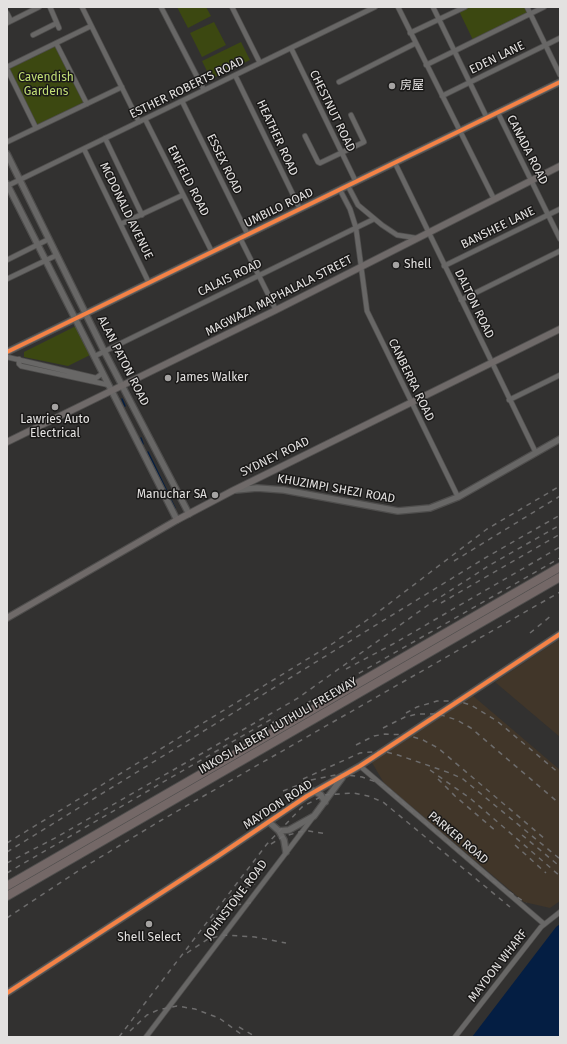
<!DOCTYPE html>
<meta charset="utf-8">
<style>
body{margin:0}
#map{position:relative;width:567px;height:1044px;overflow:hidden;background:#323130;font-family:"Fira Sans",sans-serif}
canvas{display:block}
.frame{position:absolute;inset:0;border:8px solid #e3e1e0;pointer-events:none}
</style>
<div id="map">
<canvas width="567" height="1044"></canvas>
<div class="frame"></div>
</div>
<script>
const c = document.querySelector('canvas').getContext('2d');
c.lineJoin = 'round';
function fillPath(path, color) { c.fillStyle = color; c.fill(path, 'evenodd'); }
const poly = rows => new Path2D(rows.map(r => 'M' + r).join(''));
function strokePath(path, color, width, dash) { c.strokeStyle = color; c.lineWidth = width; c.lineCap = dash ? 'butt' : 'round'; c.setLineDash(dash || []); c.stroke(path); }
function label(font, color, halo, rows, align = 'center') {
  c.font = font + ' "Fira Sans","Noto Sans SC",sans-serif'; c.lineWidth = 3; c.setLineDash([]); c.textBaseline = 'middle'; c.strokeStyle = halo; c.fillStyle = color; for (const [text, x, y, turn = 0] of rows) {
    c.save(); c.translate(x, y); c.rotate((+turn || 0) * Math.PI / 180); c.textAlign = isNaN(turn) ? turn : align; if (halo) c.strokeText(text, 0, 0); c.fillText(text, 0, 0); c.restore();
  }
}
fillPath(poly([
 [560,639,560,737,495,682],
 [472,695,560,770,560,901,550,908,524,902,384,783,371,761]
]), '#413629');
fillPath(poly([
 [177,7,206,7,211,16,188,28],
 [468,7,526,7,528,13,473,40,459,11],
 [214,22,226,45,202,57,190,33],
 [241,42,250,60,211,79,202,61],
 [55,45,84,102,38,126,8,68],
 [76,326,90,355,68,366,24,357,24,352]
]), '#3c4811');
fillPath(poly([
 [560,924,560,1037,472,1037,556,927]
]), '#041e43');
strokePath(poly([
 [122,399,125,406],
 [141,438,143,444],
 [148,452,175,508]
]), '#041e43', 1.5);
const minor = poly([
 [50,7,59,28],
 [82,7,139,122],
 [161,7,204,90],
 [232,7,260,63],
 [398,7,494,199],
 [433,7,487,118],
 [527,7,560,75],
 [7,13,11,21],
 [7,23,39,7],
 [410,33,465,7],
 [33,35,57,23],
 [56,43,87,104],
 [291,48,356,182],
 [426,65,544,7],
 [7,67,91,26],
 [7,69,36,128],
 [235,75,300,209],
 [339,82,416,43],
 [442,96,560,38],
 [182,101,248,235],
 [498,113,560,239],
 [145,119,212,252],
 [305,136,318,162,320,163,364,142,351,115],
 [105,138,142,215],
 [7,142,122,87],
 [84,149,149,283],
 [395,163,536,453],
 [7,186,375,7],
 [348,186,358,205,382,225,397,235,416,238],
 [340,190,350,209,356,228,367,311,458,497],
 [121,224,183,195],
 [240,238,276,310],
 [7,260,49,239],
 [444,266,560,209],
 [7,279,57,255],
 [461,300,560,251],
 [95,356,374,219],
 [7,357,96,378,103,373],
 [19,359,19,364,21,366,109,385],
 [509,400,560,375],
 [360,766,544,924],
 [146,1037,314,816],
 [455,1037,541,927,560,912]
]);
const tertiary = poly([
 [7,154,104,351,189,514],
 [7,184,177,520],
 [7,352,560,82],
 [236,490,257,488,284,490,398,511,430,508,458,497,560,439],
 [314,791,321,795,325,802],
 [269,822,279,831,284,840,286,852],
 [279,831,289,830,314,816,342,778],
 [7,993,218,856,307,796,360,766,560,634]
]);
const secondary = poly([
 [7,442,276,310,560,166],
 [7,618,177,520,234,490,560,329]
]);
const motorway = poly([
 [7,886,560,567],
 [7,896,560,577]
]);
strokePath(minor, '#4f4e4d', 6);
strokePath(tertiary, '#4f4e4d', 8);
strokePath(secondary, '#4f4e4d', 8);
strokePath(motorway, '#4f4e4d', 10);
strokePath(minor, '#686766', 4.5);
strokePath(tertiary, '#686766', 5.5);
strokePath(secondary, '#6f6a69', 6);
strokePath(motorway, '#746867', 8);
strokePath(poly([
 [454,561,560,496],
 [441,603,560,534],
 [530,633,552,615],
 [346,669,393,644,560,547],
 [406,713,417,707,437,701,457,701,471,705,497,721,560,774],
 [272,723,560,558],
 [383,728,405,717,417,714,438,714,457,720,471,728,560,804],
 [356,745,374,736,385,734,407,735,423,740,438,748,545,839],
 [430,770,471,799,560,876],
 [303,779,360,753,382,751,398,755,450,773,463,779,560,859],
 [438,779,455,796,497,832],
 [283,791,311,780,340,774,362,777,379,783,390,790,415,814,493,881,526,903],
 [522,835,557,864],
 [7,843,332,644,373,616,487,529,560,486],
 [271,844,282,837,299,832,309,831,328,834],
 [515,845,546,873],
 [7,852,485,558,560,515],
 [7,863,57,837,298,698,431,603,490,565,560,525],
 [7,873,275,717],
 [229,899,236,892,255,884],
 [7,918,81,869,160,821,560,592],
 [211,921,218,915,236,905,255,902],
 [187,953,208,939,224,935,255,937,286,943],
 [239,1027,256,1037],
 [130,1031,147,1015,158,1010,177,1006,195,1009,219,1018,245,1037],
 [119,1037,267,844,302,807,324,795,354,793,368,796,383,802,510,907]
]), '#6d6c6c', 1.5, [5, 5]);
strokePath(poly([
 [7,352,560,82],
 [7,993,218,856,307,796,360,766,560,634]
]), '#f48246', 4);
for (const [x, y, r, color] of [
 [392,86,4,"#a5a3a2"],
 [396,265,4,"#a5a3a2"],
 [168,378,4,"#a5a3a2"],
 [55,407,4,"#a5a3a2"],
 [215,495,4,"#a5a3a2"],
 [149,924,4,"#a5a3a2"]
]) { const dot = new Path2D(); dot.arc(x, y, r, 0, 2 * Math.PI); c.fillStyle = color; c.fill(dot); strokePath(dot, '#1a1918', 1.5); }
label('12px', '#e3e1e0', '#1a1918', [
 ["EDEN LANE",497,58,-26],
 ["ESTHER ROBERTS ROAD",187,88,-26],
 ["CHESTNUT ROAD",332,111,64],
 ["HEATHER ROAD",277,138,65],
 ["CANADA ROAD",527,150,63],
 ["ESSEX ROAD",224,164,64],
 ["ENFIELD ROAD",188,181,63],
 ["UMBILO ROAD",279,208,-26],
 ["MCDONALD AVENUE",126,211,64],
 ["BANSHEE LANE",498,228,-26],
 ["CALAIS ROAD",230,278,-26],
 ["MAGWAZA MAPHALALA STREET",279,296,-27],
 ["DALTON ROAD",474,304,64],
 ["ALAN PATON ROAD",123,361,63],
 ["CANBERRA ROAD",411,380,64],
 ["SYDNEY ROAD",275,457,-26],
 ["KHUZIMPI SHEZI ROAD",336,489,10],
 ["INKOSI ALBERT LUTHULI FREEWAY",278,726,-30],
 ["MAYDON ROAD",278,805,-33],
 ["PARKER ROAD",458,838,40],
 ["JOHNSTONE ROAD",236,900,-53],
 ["MAYDON WHARF",498,966,-52]
]);
label('12px', '#c2df75', '#1a1918', [
 ["Cavendish",46,78],
 ["Gardens",46,92]
]);
label('12px', '#e3e1e0', '#1a1918', [
 ["房屋",400,86],
 ["Shell",404,265],
 ["James Walker",176,378],
 ["Lawries Auto",55,420,"center"],
 ["Electrical",55,434,"center"],
 ["Manuchar SA",207,495,"right"],
 ["Shell Select",149,938,"center"]
], 'left');
</script>
